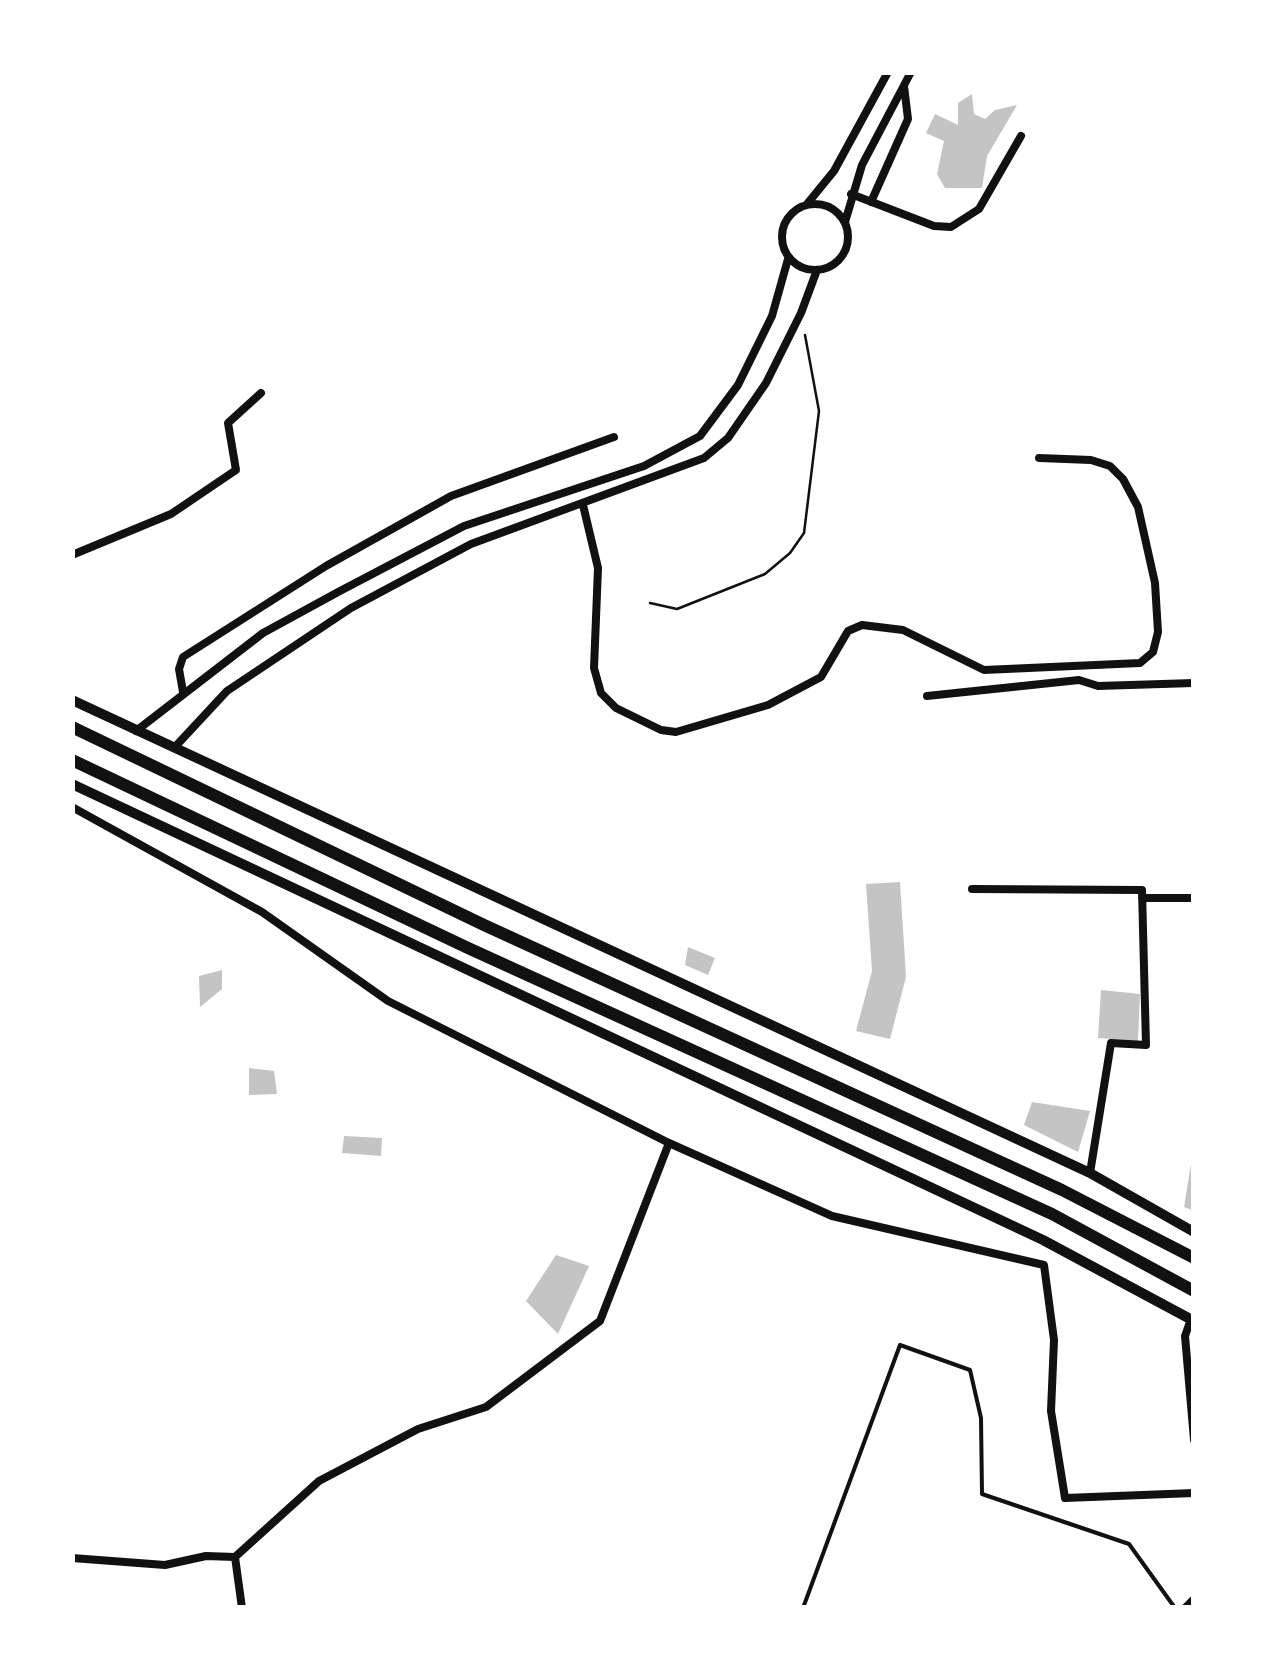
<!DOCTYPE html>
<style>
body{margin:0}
#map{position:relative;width:1266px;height:1680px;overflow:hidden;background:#fff;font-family:"Archivo Narrow",sans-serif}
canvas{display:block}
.frame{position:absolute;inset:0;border:75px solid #fff;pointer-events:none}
</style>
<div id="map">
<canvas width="1266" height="1680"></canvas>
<div class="frame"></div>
</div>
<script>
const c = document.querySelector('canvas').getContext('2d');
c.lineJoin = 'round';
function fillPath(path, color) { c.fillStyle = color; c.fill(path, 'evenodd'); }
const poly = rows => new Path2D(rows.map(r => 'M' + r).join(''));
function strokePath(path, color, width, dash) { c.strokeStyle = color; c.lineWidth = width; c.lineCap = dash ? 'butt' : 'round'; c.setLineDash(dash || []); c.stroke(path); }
fillPath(poly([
 [972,94,974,114,985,119,995,110,1017,105,987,156,982,188,945,188,937,174,944,141,926,133,935,114,958,125,958,103],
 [900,882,906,977,890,1039,856,1031,872,971,866,884],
 [688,947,715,958,708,975,685,965],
 [222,970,222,989,200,1007,199,976],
 [1101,990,1140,994,1138,1041,1098,1038],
 [249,1068,274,1071,277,1094,249,1095],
 [1032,1102,1090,1111,1078,1152,1024,1125],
 [344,1136,382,1138,381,1156,342,1153],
 [1191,1164,1194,1164,1194,1211,1184,1207],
 [556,1255,589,1266,558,1334,526,1301]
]), '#c4c4c4');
strokePath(poly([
 [650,603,677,609,765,574,790,553,804,533,819,411,805,335]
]), '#111', 2.5);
strokePath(poly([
 [803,1608,900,1345,970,1370,981,1418,982,1494,1129,1544,1175,1608]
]), '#111', 4);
strokePath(poly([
 [851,194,934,226,951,227,979,209,1021,136],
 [871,202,908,119,904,86],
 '782 237a33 33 0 1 1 66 0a33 33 0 1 1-66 0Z',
 [807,204,834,171,888,72],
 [845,222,862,165,911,72],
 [583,505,598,568,594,668,601,693,616,708,661,730,676,732,768,705,821,677,848,631,862,625,903,630,984,670,1140,663,1153,652,1158,632,1155,583,1138,507,1123,479,1110,466,1091,460,1039,458],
 [72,555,171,514,236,470,228,423,261,393],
 [183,692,179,669,183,657,326,566,451,496,614,437],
 [927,696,1079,680,1098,686,1194,683],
 [136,731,263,633,340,591,464,526,644,466,700,436,738,385,772,316,788,259],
 [174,748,227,691,351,608,471,544,704,458,728,438,766,383,801,313,817,270],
 [72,807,262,912,388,1001,669,1143,832,1216,1044,1265,1054,1340,1051,1411,1065,1498,1194,1493],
 [972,889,1142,890,1146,1045,1111,1043,1090,1173],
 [1142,898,1194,898],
 [1191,1319,1185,1336,1194,1440],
 [235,1557,242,1608],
 [72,1558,165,1565,206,1556,235,1557,319,1481,418,1429,486,1407,600,1321,669,1143],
 [1185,1608,1194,1599]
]), '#111', 8);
strokePath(poly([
 [72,700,1090,1173,1194,1232],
 [72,784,1043,1240,1194,1321]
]), '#111', 10);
strokePath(poly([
 [72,727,484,925,1062,1190,1194,1258],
 [72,760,468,948,1052,1214,1194,1291]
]), '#111', 12);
</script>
